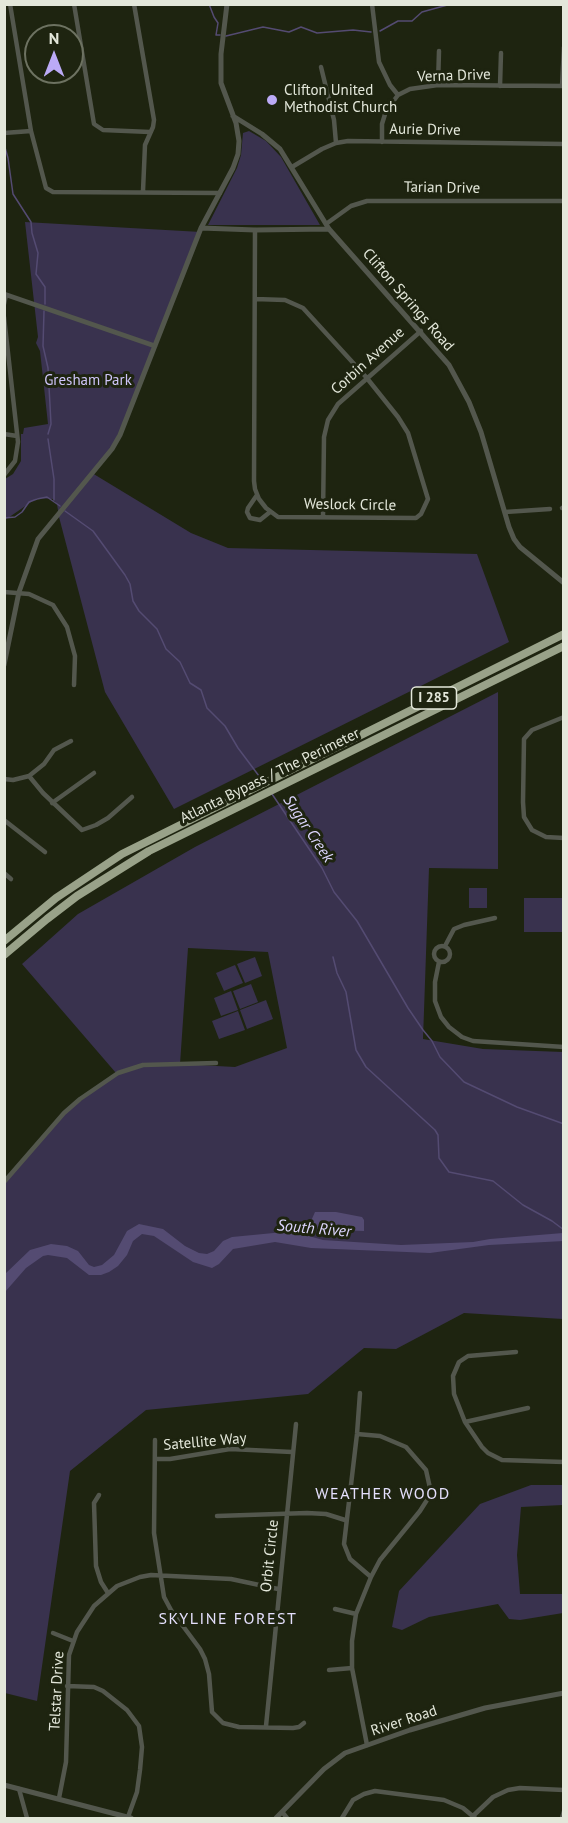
<!DOCTYPE html>
<style>
body{margin:0}
#map{position:relative;width:568px;height:1823px;overflow:hidden;background:#1e2410;font-family:"PT Sans",sans-serif}
canvas{display:block}
.frame{position:absolute;inset:0;border:6px solid #e3e7da;pointer-events:none}
.north{position:absolute;left:24px;top:24px;width:60px;height:60px;box-sizing:border-box;background:#1e2410;border:2px solid #6d7261;border-radius:50%;rotate:0deg;font-size:16px;font-weight:700;line-height:24px;text-align:center;color:#e3e7da}
.north::after{content:'';display:block;margin:auto;width:21px;height:27px;background:#bbaaf6;clip-path:polygon(50% 0,100% 100%,50% 72%,0 100%)}
</style>
<div id="map">
<canvas width="568" height="1823"></canvas>
<div class="frame"></div>
<div class="north">N</div>
</div>
<script>
const c = document.querySelector('canvas').getContext('2d');
c.lineJoin = 'round';
function fillPath(path, color) { c.fillStyle = color; c.fill(path, 'evenodd'); }
const poly = rows => new Path2D(rows.map(r => 'M' + r).join(''));
function strokePath(path, color, width, dash) { c.strokeStyle = color; c.lineWidth = width; c.lineCap = dash ? 'butt' : 'round'; c.setLineDash(dash || []); c.stroke(path); }
function label(font, color, halo, rows, align = 'center') {
  c.font = font + ' "PT Sans",sans-serif'; c.lineWidth = 6; c.setLineDash([]); c.textBaseline = 'middle'; c.strokeStyle = halo; c.fillStyle = color; for (const [text, x, y, turn = 0] of rows) {
    c.save(); c.translate(x, y); c.rotate((+turn || 0) * Math.PI / 180); c.textAlign = isNaN(turn) ? turn : align; if (halo) c.strokeText(text, 0, 0); c.fillText(text, 0, 0); c.restore();
  }
}
fillPath(poly([
 [249,131,266,141,281,157,320,225,208,225,237,168,241,155,243,133],
 [25,222,201,232,117,441,92,473,191,533,228,548,477,554,509,642,174,809,105,692,59,517,57,504,53,499,37,498,5,520,5,479,13,474,21,461,21,434,23,434,24,428,48,424,40,351,36,343,38,337],
 [498,692,498,869,429,868,423,1039,483,1049,563,1052,563,1319,464,1313,396,1349,364,1348,308,1394,146,1410,70,1471,37,1701,5,1693,5,1181,55,1121,116,1073,22,964,78,914,195,847],
 [188,948,268,952,287,1048,235,1067,180,1064],
 [469,888,487,888,487,908,469,908],
 [524,898,563,898,563,932,524,932],
 [255,957,262,976,245,983,237,964],
 [235,965,243,983,224,991,216,973],
 [251,984,258,1002,240,1009,233,991],
 [231,991,238,1010,221,1016,214,998],
 [266,1000,273,1019,247,1029,240,1010],
 [238,1011,245,1030,219,1039,212,1021],
 [531,1485,563,1485,563,1505,521,1507,517,1555,520,1594,563,1594,563,1613,520,1620,509,1619,498,1604,429,1617,402,1630,392,1627,399,1591,480,1504]
]), '#39324e');
fillPath(poly([
 [315,1212,336,1212,362,1217,364,1220,364,1231,314,1229,311,1221],
 [139,1224,163,1229,185,1246,199,1253,207,1254,214,1251,223,1241,232,1237,284,1232,309,1236,323,1240,401,1245,473,1242,490,1239,563,1233,564,1241,489,1245,430,1253,311,1248,275,1242,233,1249,219,1264,212,1268,193,1262,154,1236,142,1234,133,1241,127,1255,118,1266,109,1272,101,1275,89,1275,67,1258,48,1255,43,1256,26,1268,5,1292,5,1274,30,1250,51,1244,67,1246,78,1251,89,1265,94,1267,102,1265,114,1255,127,1231]
]), '#544b72');
strokePath(poly([
 [209,4,214,17,218,23,216,35,220,35],
 [380,31,398,21,412,21,422,12,451,4],
 [226,36,263,27,289,32,301,27,317,33,353,30,371,32],
 [4,144,8,158,13,194,31,222,32,233,38,253,36,274,45,287,45,304],
 [44,311,43,346,48,368,51,424,48,434],
 [48,439,54,479,54,500],
 [65,511,93,531,125,575,130,584,133,601,139,611,157,629,166,649,180,662,190,683,201,690,207,708,225,726,238,748,262,780],
 [4,518,15,517,22,512,29,502,37,499,47,497,60,506],
 [272,794,322,868,334,892,357,921,408,1008,423,1030,432,1041,440,1057,464,1082,517,1107,564,1124],
 [333,957,337,973,346,992,356,1050,366,1067,435,1130,438,1135,439,1158,449,1172,493,1181,523,1205,552,1221,564,1230]
]), '#544b72', 1.5);
strokePath(poly([
 [10,4,31,131,46,188,53,192,220,193],
 [74,4,94,124,103,130,150,132],
 [134,4,154,120,153,127,145,145,143,191],
 [372,4,379,62,390,85,398,95],
 [321,67,334,120,336,143],
 [438,85,439,51],
 [500,86,501,53],
 [562,86,564,47],
 [4,133,31,131],
 [382,142,382,124,386,111,398,95,410,89,438,85,564,86],
 [292,167,322,149,336,143,348,141,564,144],
 [326,224,351,206,367,201,564,201],
 [255,230,254,481,255,489,259,499,266,508,278,517,416,518,421,514,428,499,408,433,398,417,366,377,303,308,285,300,255,299],
 [4,304,6,295],
 [4,317,18,442,15,461,4,475],
 [4,434,17,436],
 [257,495,248,508,247,512,250,518,260,520,270,512],
 [562,508,564,507],
 [505,512,550,509],
 [323,517,324,437,328,420,338,404,421,331],
 [4,592,29,594,53,605,67,627,75,656,74,685],
 [564,717,532,730,524,739,523,802,524,817,532,830,546,837,564,838],
 [29,776,43,793,82,830,96,825,108,818,132,797],
 [4,779,13,780,29,776,44,764,54,750,71,741],
 [52,803,94,773],
 [4,820,45,852],
 [4,873,11,879],
 [445,946,454,929,464,925,495,918],
 '434 954a8 8 0 1 1 16 0a8 8 0 1 1-16 0Z',
 [439,962,435,982,435,1001,441,1017,449,1027,462,1037,473,1041,564,1047],
 [4,1182,64,1113,80,1099,118,1073,143,1065,216,1063],
 [516,1352,468,1356,459,1362,453,1376,454,1394,465,1422,482,1447,488,1453,502,1460,564,1462],
 [360,1393,357,1434,344,1544,350,1559,371,1577],
 [465,1422,528,1408],
 [357,1434,380,1436,406,1447,426,1470,430,1488,427,1500,420,1511,380,1560,371,1577,356,1614,352,1641,352,1668,367,1745],
 [155,1440,154,1533,164,1597,171,1610,200,1649,205,1659,209,1674,212,1712,223,1723,239,1727,293,1728,299,1727,304,1723],
 [156,1459,170,1459,230,1449,292,1452],
 [99,1495,94,1503,96,1566,101,1582,108,1593],
 [217,1516,307,1513,326,1514,345,1520],
 [335,1609,356,1614],
 [53,1633,73,1641],
 [329,1670,352,1668],
 [67,1686,94,1687,103,1691,127,1710,139,1726,142,1747,140,1770,137,1792,128,1817],
 [266,1726,296,1424],
 [19,1789,27,1818],
 [59,1798,66,1762,69,1655,77,1632,94,1606,117,1586,140,1577,151,1575,231,1579,278,1589],
 [283,1813,287,1818],
 [473,1816,493,1797,508,1790,520,1788,564,1790],
 [342,1818,353,1800,364,1794,375,1791,444,1800,463,1808,475,1818],
 [562,1818,564,1811]
]), '#53574d', 4.5);
strokePath(poly([
 [233,116,262,134,280,149,329,229,449,365,469,402,481,432,509,527,514,539,520,547,564,583],
 [201,228,255,230,329,229],
 [4,294,155,346],
 [4,665,19,592,38,539,112,449,120,435,201,228,233,168,238,154,239,141,236,123,221,83,221,54,227,4],
 [4,1785,131,1818],
 [276,1818,324,1769,345,1753,410,1730,485,1708,564,1693]
]), '#53574d', 5);
strokePath(poly([
 [4,941,56,898,122,854,564,634],
 [4,955,47,919,77,896,149,851,564,646]
]), '#99a289', 8);
for (const [x, y, r, color] of [
 [272,100,6,"#bbaaf6"]
]) { const dot = new Path2D(); dot.arc(x, y, r, 0, 2 * Math.PI); c.fillStyle = color; c.fill(dot); strokePath(dot, '#1e2410', 2); }
for (const [x, y, w] of [
 [434,698,45]
]) { const box = new Path2D(); box.roundRect(x - w / 2, y - 11, w, 22, 4.5); c.fillStyle = '#1e2410'; c.fill(box); strokePath(box, '#e3e7da', 1.5); }
label('bold 14px', '#e3e7da', null, [
 ["I 285",434,698]
]);
label('15px', '#e3e7da', '#1e2410', [
 ["Verna Drive",454,76,-2],
 ["Aurie Drive",425,130,1],
 ["Tarian Drive",442,188,1],
 ["Clifton Springs Road",408,300,49],
 ["Corbin Avenue",368,361,-42],
 ["Weslock Circle",350,505,1],
 ["Atlanta Bypass / The Perimeter",270,776,-26],
 ["Satellite Way",205,1442,-5],
 ["Orbit Circle",270,1556,-84],
 ["Telstar Drive",57,1691,-87],
 ["River Road",404,1721,-18]
]);
label('15px', '#e3e7da', '#1e2410', [
 ["Clifton United",284,91],
 ["Methodist Church",284,108]
], 'left');
label('15px', '#cfc5fa', '#1e2410', [
 ["Gresham Park",88,381]
]);
label('italic 16px', '#ddd6fe', '#1e2410', [
 ["Sugar Creek",308,829,56],
 ["South River",314,1229,5]
]);
c.letterSpacing = '1.5px';
label('16px', '#e5e0fd', '#1e2410', [
 ["WEATHER WOOD",383,1494],
 ["SKYLINE FOREST",228,1619]
]);
c.letterSpacing = '0px';
</script>
